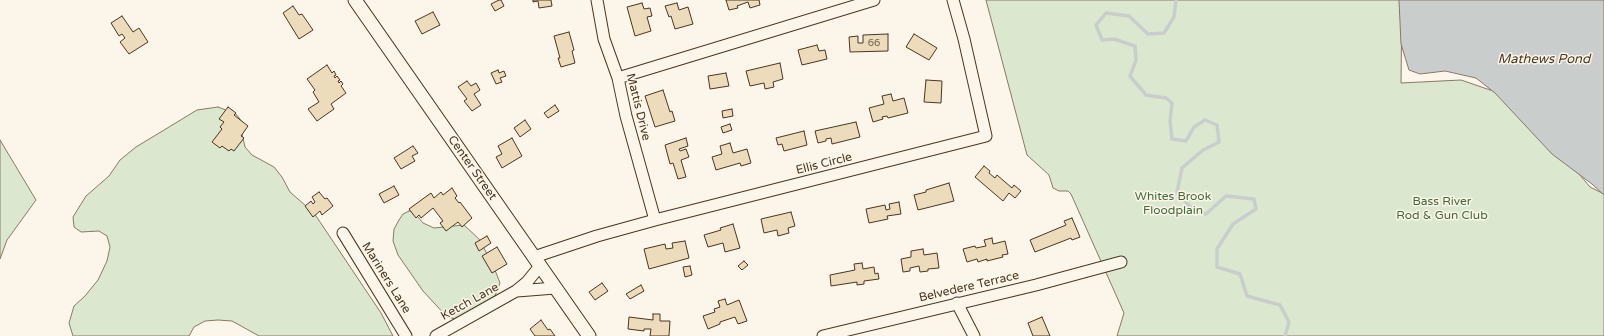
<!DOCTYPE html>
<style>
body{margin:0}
canvas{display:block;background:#fbf6e9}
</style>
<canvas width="1604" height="336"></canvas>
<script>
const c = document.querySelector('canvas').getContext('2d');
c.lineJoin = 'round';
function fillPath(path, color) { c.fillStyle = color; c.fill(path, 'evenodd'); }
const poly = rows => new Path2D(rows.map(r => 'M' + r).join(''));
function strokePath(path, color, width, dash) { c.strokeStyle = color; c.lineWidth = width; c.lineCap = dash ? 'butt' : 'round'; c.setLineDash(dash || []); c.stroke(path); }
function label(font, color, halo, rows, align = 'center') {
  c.font = font + ' "Varela Round",sans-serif'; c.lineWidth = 3; c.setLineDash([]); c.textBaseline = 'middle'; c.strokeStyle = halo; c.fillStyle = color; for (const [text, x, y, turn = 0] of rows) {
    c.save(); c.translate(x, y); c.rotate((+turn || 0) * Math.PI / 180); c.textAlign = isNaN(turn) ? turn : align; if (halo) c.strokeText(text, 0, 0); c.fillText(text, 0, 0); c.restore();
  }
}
const green = poly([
 [986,0,1402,0,1401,83,1461,80,1496,92,1574,168,1590,187,1604,194,1604,336,1117,336,1124,313,1071,194,1068,191,1059,191,1053,188,1049,175,1027,155,986,0],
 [218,107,236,114,243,123,242,134,245,147,252,155,274,167,282,177,290,192,314,213,381,313,393,336,259,336,232,321,218,320,205,321,194,327,189,336,73,336,69,323,74,306,85,296,98,280,107,261,110,247,107,236,99,231,81,232,74,227,73,217,86,196,109,176,120,160,136,147,197,110,218,107],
 [0,140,36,200,7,240,0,259,0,140],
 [409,211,413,211,423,223,434,228,464,225,479,239,493,265,500,283,495,296,486,304,456,319,447,317,423,291,398,255,393,241,394,229,399,220,403,214,409,211]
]);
fillPath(green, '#dce7d0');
strokePath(green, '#887966', 1);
const water = poly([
 [1399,0,1604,0,1604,195,1592,184,1552,154,1495,93,1476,78,1445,71,1420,74,1409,70,1401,44,1399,0]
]);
fillPath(water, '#c9cecd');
strokePath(water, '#887966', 1);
strokePath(poly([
 [1176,0,1174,17,1164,33,1148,34,1129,16,1106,13,1096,25,1102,40,1114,39,1135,46,1136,60,1130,76,1146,95,1166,98,1172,103,1170,121,1172,139,1186,141,1194,127,1205,120,1217,125,1219,142,1203,150,1182,168,1177,192,1193,210,1206,214,1226,196,1254,199,1256,209,1233,224,1217,249,1217,267,1240,274,1247,296,1280,305,1289,322,1285,336]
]), '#c9cecd', 3.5);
const building = poly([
 [499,0,501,0,504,6,495,11,491,4,499,0],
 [533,0,551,0,552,6,539,8,538,1,533,2,533,0],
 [726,0,759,0,760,5,750,8,748,2,737,6,738,8,729,10,726,0],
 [642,3,644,9,650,8,652,16,647,17,651,31,635,36,627,7,642,3],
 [677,3,679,10,688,7,693,24,675,29,671,16,669,17,665,6,677,3],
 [293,6,299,15,302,14,313,30,299,39,283,13,293,6],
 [433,12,440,25,422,34,415,21,433,12],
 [122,16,133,32,139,28,148,42,129,54,120,42,125,38,122,34,119,36,111,23,122,16],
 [569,32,574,50,572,51,575,63,561,67,558,58,560,58,554,36,569,32],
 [888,34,888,51,850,52,849,37,858,36,858,43,863,43,863,35,888,34],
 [914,34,937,48,929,60,906,47,914,34],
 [817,45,819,51,825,50,827,59,802,65,798,50,817,45],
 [780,63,783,79,773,82,774,87,765,89,764,83,750,86,746,71,780,63],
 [327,65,332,73,334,71,336,75,334,76,335,78,337,76,340,80,338,81,339,83,341,81,343,84,341,86,346,93,331,104,334,109,317,121,308,109,319,102,313,92,315,90,307,79,327,65],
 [498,70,499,73,504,71,506,76,500,78,502,82,496,84,491,73,498,70],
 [726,73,729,86,710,89,708,76,726,73],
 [926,80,942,81,941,103,924,102,926,80],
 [467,81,471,86,476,83,480,90,474,94,481,105,472,111,464,101,467,99,458,87,467,81],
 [663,90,670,112,672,111,675,121,655,127,645,96,663,90],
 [891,94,893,101,904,98,908,113,888,118,887,116,882,117,883,119,873,122,869,108,884,104,882,96,891,94],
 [555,105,559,111,548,118,544,113,555,105],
 [228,107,236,113,234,115,248,126,241,136,244,138,234,151,231,149,229,151,222,146,220,148,212,142,222,129,220,127,224,122,219,119,228,107],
 [732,109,733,116,723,118,722,111,732,109],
 [525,120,531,129,520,137,514,128,525,120],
 [856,122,860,137,832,144,831,138,826,139,826,141,818,143,815,131,856,122],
 [730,124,732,130,723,133,721,127,730,124],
 [804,131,807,145,784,151,782,144,778,145,776,138,804,131],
 [512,138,522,156,502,168,496,157,502,154,498,146,512,138],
 [686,138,688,146,679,149,680,151,686,149,689,157,681,160,686,177,678,179,673,163,670,164,665,145,686,138],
 [730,143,733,153,747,149,751,163,741,166,740,163,716,170,712,157,722,154,720,146,730,143],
 [413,146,418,153,412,156,415,161,401,169,394,158,413,146],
 [984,166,990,171,989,173,995,178,997,175,1012,188,1014,185,1021,191,1015,198,1009,193,1003,201,975,177,984,166],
 [949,183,954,201,918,210,914,195,926,192,926,190,949,183],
 [394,186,399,195,384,203,379,194,394,186],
 [452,188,457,196,455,198,459,203,460,202,472,218,462,227,458,222,446,231,440,223,443,221,433,208,421,218,419,215,416,218,409,209,431,193,434,198,441,192,443,195,452,188],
 [319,192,325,199,327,198,333,206,322,215,320,211,313,217,305,206,311,201,313,204,315,202,312,197,319,192],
 [899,202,901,214,887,216,888,219,869,223,866,209,885,205,886,210,890,209,889,204,899,202],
 [791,212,795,226,788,228,789,233,778,236,777,230,764,233,761,219,791,212],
 [1072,218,1080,237,1072,240,1071,238,1035,252,1030,240,1066,225,1064,221,1072,218],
 [733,224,740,248,725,252,723,243,708,247,704,235,721,230,720,228,733,224],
 [487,236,491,243,479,251,475,243,487,236],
 [992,238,993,244,1005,241,1008,254,1002,255,1003,257,987,261,987,259,978,262,977,259,967,262,963,249,975,246,976,248,986,246,984,240,992,238],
 [685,241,689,258,649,269,644,249,665,244,666,249,673,248,672,243,685,241],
 [497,247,507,264,492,273,482,256,497,247],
 [923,249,924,255,937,253,939,268,928,269,928,271,920,272,919,266,910,268,910,271,903,272,901,259,911,257,911,251,923,249],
 [744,261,748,265,742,270,738,266,744,261],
 [862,263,863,269,874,267,875,274,878,273,879,279,864,281,864,284,857,285,857,282,831,286,830,275,855,270,854,264,862,263],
 [690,266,692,275,685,277,683,267,690,266],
 [602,283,608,291,595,300,589,292,602,283],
 [641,285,644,291,630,299,626,294,641,285],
 [725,299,727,305,739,300,747,321,738,324,735,317,720,322,720,324,708,329,703,316,715,312,714,309,720,307,718,301,725,299],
 [653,314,660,314,660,321,670,321,669,336,650,336,651,329,644,329,644,331,628,329,629,317,653,320,653,314],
 [1042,317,1050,336,1033,336,1028,323,1042,317],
 [541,320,548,330,550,329,555,336,535,336,530,329,541,320]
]);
fillPath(building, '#ecdcbc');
strokePath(building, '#4a3520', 1);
const minor = poly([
 [597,0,604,39,618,78,626,116,655,220],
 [618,78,874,0],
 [343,233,406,336],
 [534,257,597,236,655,220,986,136,964,39,953,0],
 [517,291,555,288],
 [957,303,974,336],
 [436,336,516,291,527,282,540,266],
 [823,336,1036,285,1121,262]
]);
const tertiary = poly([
 [355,0,589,336]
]);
strokePath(minor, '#4a3520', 13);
strokePath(tertiary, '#4a3520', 15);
strokePath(minor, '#fbf6e9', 11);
strokePath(tertiary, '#fbf6e9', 13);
label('10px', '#725f47', null, [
 ["66",874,43]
]);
label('12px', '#4a3520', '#fbf6e9', [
 ["Mattis Drive",638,107,76],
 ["Ellis Circle",824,164,-14],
 ["Center Street",472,168,55],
 ["Mariners Lane",386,278,58],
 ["Belvedere Terrace",969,287,-13],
 ["Ketch Lane",470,302,-29]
]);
label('12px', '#436837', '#fbf6e9', [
 ["Whites Brook",1173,197],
 ["Floodplain",1173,211],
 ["Bass River",1442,202],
 ["Rod & Gun Club",1442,216]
]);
label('italic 13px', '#4a3520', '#fbf6e9', [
 ["Mathews Pond",1544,60]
]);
</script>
